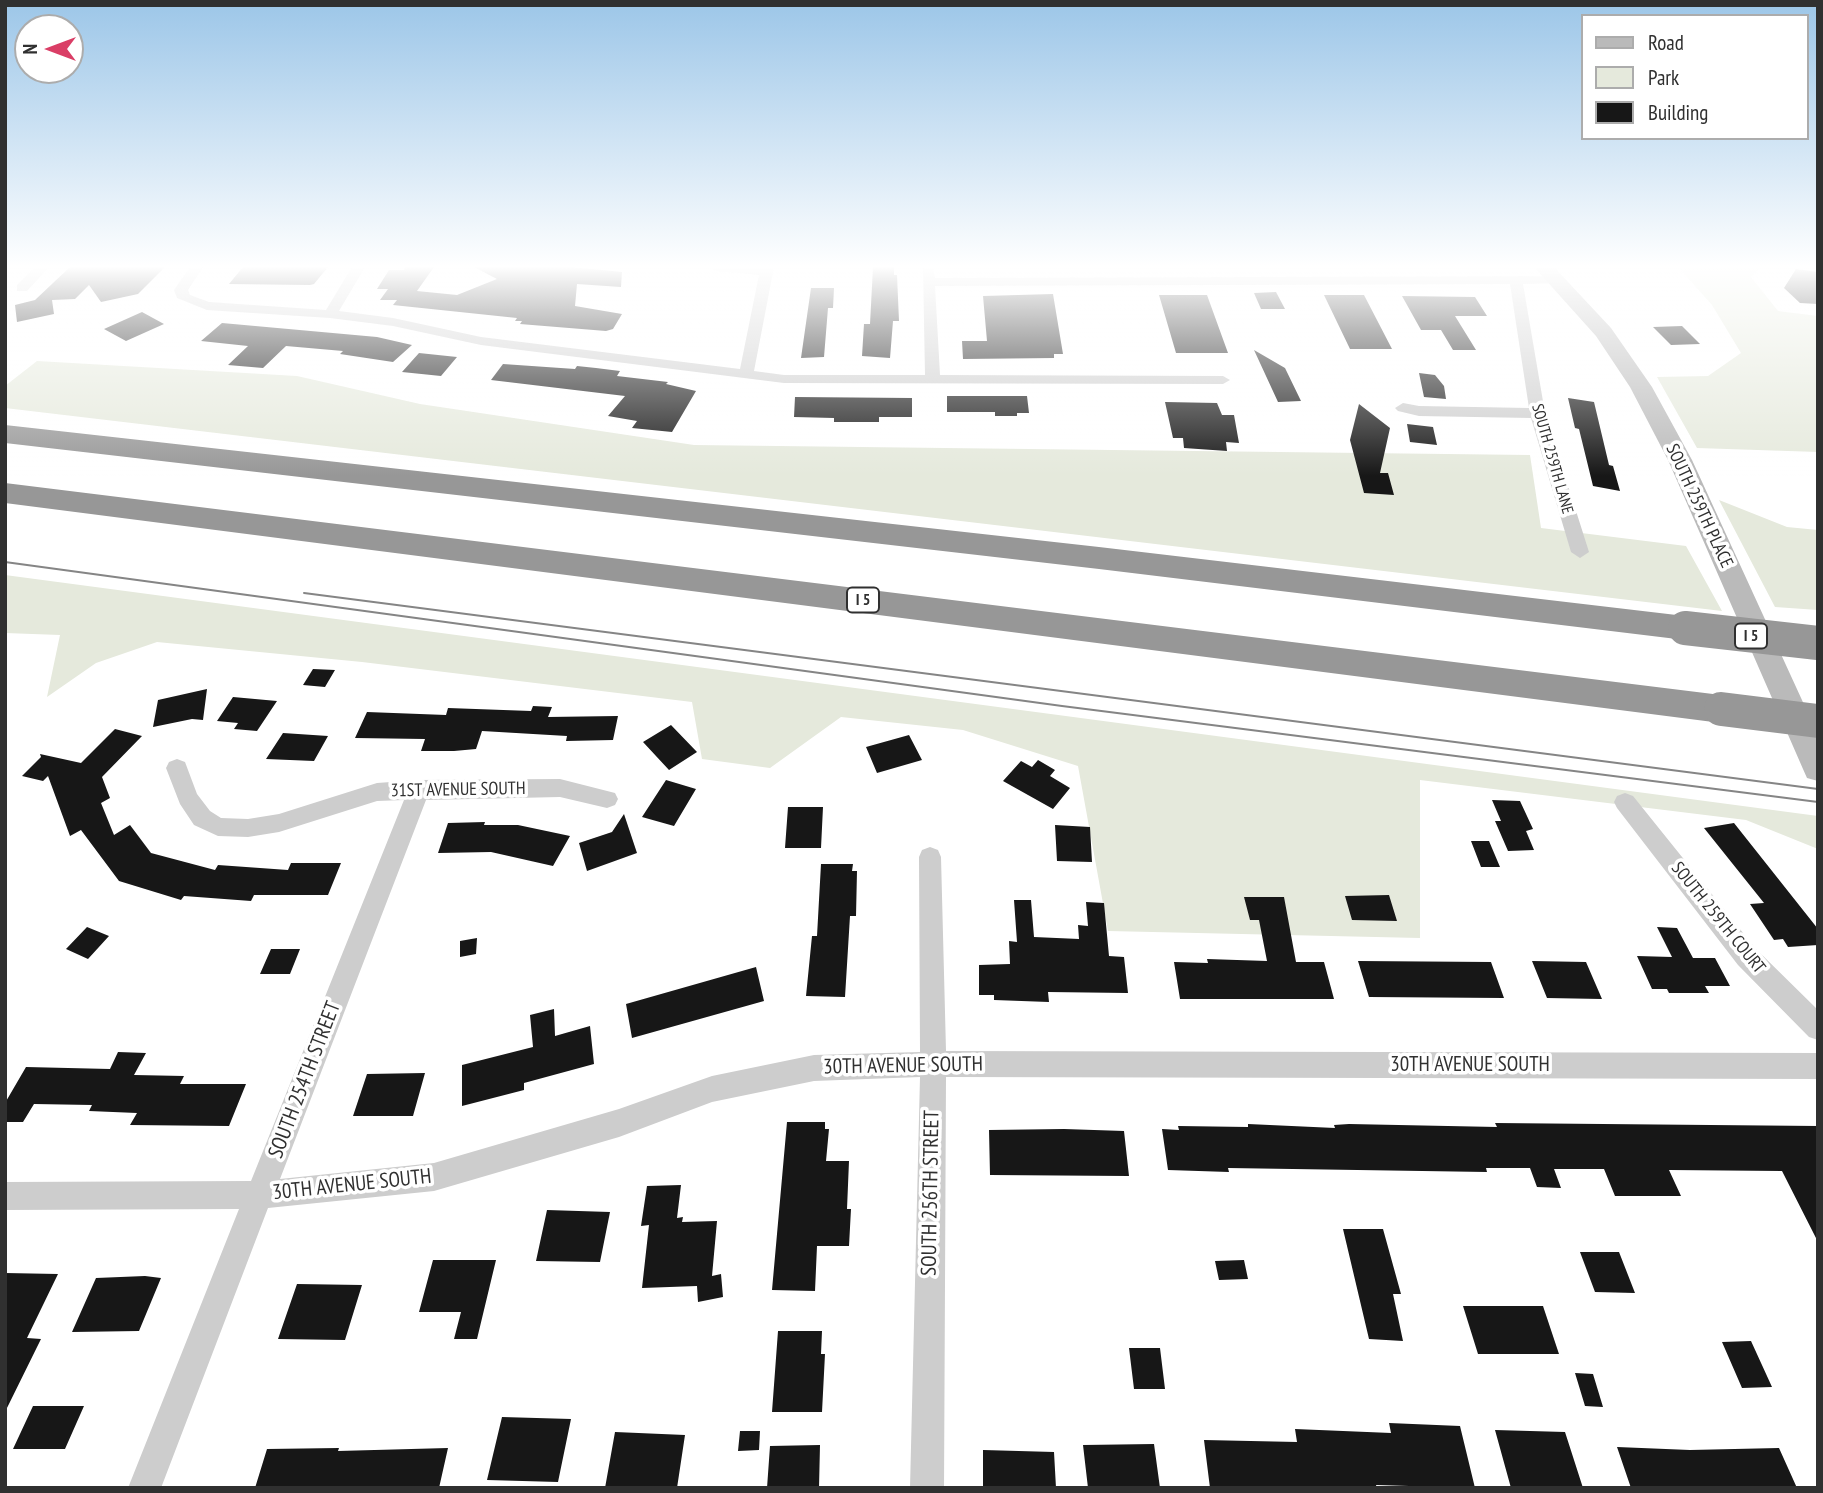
<!DOCTYPE html>
<style>
body{margin:0}
#map{position:relative;width:1823px;height:1493px;overflow:hidden;background:#fff;font-family:"PT Sans Narrow",sans-serif}
canvas{display:block}
.frame{position:absolute;inset:0;border:7px solid #303030;pointer-events:none}
.legend{position:absolute;left:1581px;top:14px;width:228px;height:126px;box-sizing:border-box;background:#fff;border:2px solid #acacac;margin:0;padding:9px 12px;list-style:none;font-size:21px;color:#303030}
.legend li{display:flex;align-items:center;gap:14px;height:35px}
.legend b{width:35px;border:2px solid #acacac}
.north{position:absolute;left:14px;top:14px;width:70px;height:70px;box-sizing:border-box;background:#fff;border:2px solid #acacac;border-radius:50%;rotate:270deg;font-size:19px;font-weight:700;line-height:28px;text-align:center;color:#303030}
.north::after{content:'';display:block;margin:auto;width:24px;height:32px;background:#da3e66;clip-path:polygon(50% 0,100% 100%,50% 72%,0 100%)}
</style>
<div id="map">
<canvas width="1823" height="1493"></canvas>
<div class="frame"></div>
<ul class="legend">
<li><b style="height:9px;background:#bababa"></b>Road</li>
<li><b style="height:19px;background:#e5e9dc"></b>Park</li>
<li><b style="height:19px;background:#171717"></b>Building</li>
</ul>
<div class="north">N</div>
</div>
<script>
const c = document.querySelector('canvas').getContext('2d');
c.lineJoin = 'round';
function fillPath(path, color) { c.fillStyle = color; c.fill(path, 'evenodd'); }
const poly = rows => new Path2D(rows.map(r => 'M' + r).join(''));
function strokePath(path, color, width, dash) { c.strokeStyle = color; c.lineWidth = width; c.lineCap = dash ? 'butt' : 'round'; c.setLineDash(dash || []); c.stroke(path); }
function label(font, color, halo, rows, align = 'center') {
  c.font = font + ' "PT Sans Narrow",sans-serif'; c.lineWidth = 7; c.setLineDash([]); c.textBaseline = 'middle'; c.strokeStyle = halo; c.fillStyle = color; for (const [text, x, y, turn = 0] of rows) {
    c.save(); c.translate(x, y); c.rotate((+turn || 0) * Math.PI / 180); c.textAlign = isNaN(turn) ? turn : align; if (halo) c.strokeText(text, 0, 0); c.fillText(text, 0, 0); c.restore();
  }
}
fillPath(poly([
 [1678,267,1761,267,1751,277,1778,311,1818,316,1818,452,1697,448,1657,377,1708,376,1741,353,1712,305],
 [37,361,297,376,420,404,694,445,1530,455,1541,528,1686,546,1722,611,5,408,5,386],
 [1719,500,1787,527,1818,530,1818,610,1775,607],
 [5,575,1818,816,1818,849,1746,820,1420,780,1420,938,1108,931,1078,766,963,730,841,717,770,768,702,759,692,702,362,662,157,642,96,663,47,697,60,635,5,633]
]), '#e5e9dc');
fillPath(poly([
 [70,267,165,267,138,294,101,302,89,285,75,299,52,300,54,314,17,322,15,305,35,300],
 [243,267,328,267,314,284,310,285,229,284],
 [405,267,434,267,417,291,457,295,497,279,474,267,571,267,622,272,621,287,577,284,575,306,622,314,613,329,606,331,520,324,522,321,515,321,517,318,393,305,397,300,380,300,388,289,377,289,389,270,404,270],
 [873,267,894,267,894,275,897,275,899,321,893,321,890,358,862,356,864,324,870,324],
 [1796,269,1818,272,1818,304,1800,303,1784,288],
 [811,288,834,288,833,308,828,308,824,357,801,358],
 [1276,292,1285,309,1261,309,1254,293],
 [1053,294,1063,354,1054,354,1054,358,963,359,962,341,987,341,983,296],
 [1159,295,1207,295,1228,353,1176,353],
 [1324,295,1364,295,1392,349,1350,349],
 [1402,296,1475,297,1487,316,1455,316,1476,350,1453,350,1441,330,1421,330],
 [142,312,164,324,126,341,104,329],
 [222,323,377,337,412,345,393,362,340,354,343,351,286,346,263,368,228,365,248,346,201,341],
 [1682,326,1700,344,1671,345,1653,327],
 [1254,350,1285,368,1301,401,1278,402],
 [419,353,457,357,441,376,402,372],
 [503,364,575,369,577,366,596,368,620,371,617,376,668,382,666,384,696,391,672,432,632,428,637,421,608,416,625,396,491,380],
 [1419,373,1435,375,1444,386,1446,399,1424,397],
 [947,396,1027,396,1029,413,1017,413,1017,416,995,416,995,412,947,412],
 [795,397,912,398,912,417,879,417,879,422,834,422,834,418,794,417],
 [1568,398,1594,402,1609,465,1613,466,1620,491,1593,486,1579,429,1575,428],
 [1165,402,1217,403,1222,415,1234,415,1239,443,1226,442,1227,451,1184,448,1183,438,1173,438],
 [1359,404,1390,428,1380,473,1388,473,1394,495,1364,493,1350,440],
 [1407,424,1433,427,1437,445,1410,442],
 [313,669,335,670,325,687,303,685],
 [207,689,203,720,192,719,153,727,158,700],
 [233,697,277,701,257,731,234,729,238,723,217,721],
 [533,706,552,707,548,717,618,716,613,740,566,741,567,736,482,731,476,749,454,751,421,751,425,739,355,738,367,712,446,715,448,708,531,711],
 [671,725,697,752,669,770,643,742],
 [115,729,142,736,102,777,110,798,101,803,114,835,130,825,151,853,215,870,218,865,288,870,291,863,341,863,328,895,254,895,251,901,184,896,181,900,119,881,81,830,70,836,48,776,43,781,22,776,41,757,40,754,81,763],
 [283,733,328,736,314,761,266,759],
 [909,735,922,760,877,773,866,747],
 [1038,760,1055,770,1050,776,1070,788,1053,809,1003,781,1021,761,1032,767],
 [666,780,696,789,674,826,642,817],
 [1492,800,1520,801,1533,829,1526,831,1534,850,1508,851,1495,821,1501,821],
 [788,807,823,807,821,848,785,848],
 [624,814,637,853,587,871,579,843,612,832],
 [485,822,484,825,518,825,570,836,553,866,491,852,438,853,448,823],
 [1734,823,1818,929,1818,945,1788,947,1783,939,1774,940,1750,904,1764,903,1704,828],
 [1055,825,1090,827,1092,862,1057,861],
 [1471,841,1489,841,1500,867,1481,867],
 [821,864,853,864,852,871,857,871,856,916,850,916,845,997,806,996,812,936,817,936],
 [1389,895,1397,921,1352,920,1345,896],
 [1244,897,1284,897,1296,962,1324,962,1334,999,1180,999,1174,962,1208,963,1207,959,1267,961,1259,920,1250,920],
 [1014,900,1031,900,1034,937,1079,939,1078,925,1088,926,1086,902,1104,903,1109,956,1124,957,1128,993,1048,992,1049,1002,994,1000,994,995,979,995,979,965,1010,964,1009,941,1017,942],
 [87,927,109,936,88,959,66,949],
 [1657,927,1677,928,1693,958,1715,958,1730,986,1705,986,1709,993,1669,993,1667,989,1652,989,1637,956,1672,957],
 [477,938,476,954,460,957,460,941],
 [271,949,300,949,290,974,260,974],
 [1358,961,1491,962,1504,998,1369,997],
 [1532,961,1586,962,1602,999,1547,998],
 [756,967,764,1001,632,1038,626,1004],
 [554,1009,555,1036,590,1026,594,1064,524,1083,524,1090,462,1106,462,1065,533,1047,530,1015],
 [118,1052,146,1053,134,1075,184,1076,180,1084,246,1084,229,1126,130,1125,137,1113,89,1111,92,1105,34,1104,23,1122,5,1122,5,1103,26,1067,110,1069],
 [425,1073,413,1116,353,1116,367,1074],
 [787,1122,825,1122,825,1129,829,1129,826,1161,849,1161,847,1209,851,1209,849,1246,817,1246,815,1291,772,1290],
 [1495,1123,1818,1126,1818,1242,1782,1171,1669,1170,1681,1196,1615,1196,1604,1169,1554,1169,1561,1188,1537,1187,1530,1168,1486,1168,1487,1172,1228,1168,1229,1172,1168,1170,1162,1129,1179,1130,1178,1126,1248,1127,1248,1124,1335,1128,1334,1125,1349,1124,1497,1127],
 [1064,1129,1124,1131,1129,1176,990,1175,989,1130],
 [681,1185,677,1218,683,1217,682,1222,717,1221,712,1276,721,1274,723,1297,698,1302,697,1286,642,1288,649,1225,641,1226,647,1186],
 [547,1210,610,1212,600,1262,536,1261],
 [1343,1229,1383,1229,1401,1294,1393,1294,1403,1341,1369,1339],
 [1580,1252,1619,1252,1635,1293,1595,1292],
 [433,1260,496,1260,477,1339,454,1339,461,1312,419,1312],
 [1244,1260,1248,1279,1219,1280,1215,1261],
 [5,1273,58,1274,27,1338,41,1339,5,1412],
 [145,1276,161,1278,139,1331,72,1332,96,1278],
 [297,1284,362,1285,345,1340,278,1339],
 [1463,1306,1543,1306,1559,1354,1478,1354],
 [778,1331,822,1331,821,1354,825,1354,822,1412,772,1412],
 [1751,1341,1772,1387,1742,1388,1722,1342],
 [1129,1348,1160,1348,1165,1389,1134,1389],
 [1575,1373,1593,1374,1603,1407,1585,1406],
 [33,1406,84,1406,65,1449,13,1449],
 [502,1417,571,1419,558,1482,487,1480],
 [1389,1423,1460,1426,1475,1488,1376,1485,1377,1488,1210,1488,1204,1440,1297,1442,1295,1429,1391,1433],
 [1495,1430,1565,1432,1583,1488,1511,1488],
 [740,1431,760,1431,759,1450,738,1451],
 [615,1432,685,1435,677,1488,605,1488],
 [1154,1444,1160,1488,1088,1488,1083,1445],
 [820,1445,819,1488,767,1488,770,1446],
 [1617,1447,1690,1450,1779,1448,1797,1488,1631,1488],
 [339,1448,338,1451,448,1448,439,1488,255,1488,267,1449],
 [983,1450,1054,1452,1056,1488,983,1488]
]), '#171717');
fillPath(poly([
 [35,267,49,267,27,291,17,291,17,285,35,267],
 [190,267,203,267,188,290,190,295,209,302,326,310,352,267,365,267,339,311,393,318,481,337,740,369,759,275,716,271,710,267,774,267,754,371,784,375,925,375,923,267,933,267,935,278,1557,276,1562,277,1562,283,1523,284,1545,413,1589,552,1580,558,1571,552,1531,418,1419,416,1398,411,1395,408,1403,403,1419,406,1529,408,1510,284,935,286,940,375,1223,376,1230,380,1223,384,784,383,481,345,393,326,330,318,207,310,177,298,174,290,190,267],
 [177,759,185,762,197,794,210,811,221,818,248,819,279,814,377,783,419,780,560,779,615,793,618,799,615,805,607,808,560,797,426,800,280,1179,434,1163,619,1109,712,1076,814,1055,920,1052,919,857,922,850,930,847,938,850,941,857,946,1051,1818,1053,1818,1079,946,1077,944,1488,910,1488,920,1077,814,1081,712,1102,619,1137,434,1191,268,1208,161,1488,128,1488,239,1209,5,1210,5,1182,251,1181,404,800,377,801,279,832,248,837,218,836,194,825,180,804,166,768,169,762,177,759],
 [1625,793,1633,796,1756,949,1818,1010,1818,1040,1809,1037,1738,965,1617,808,1614,802,1617,796,1625,793]
]), '#cdcdcd');
fillPath(poly([
 [1534,267,1554,267,1611,328,1652,387,1692,460,1818,735,1818,781,1807,778,1803,769,1668,460,1630,387,1596,336,1534,267]
]), '#bababa');
fillPath(poly([
 [5,425,1099,547,1685,616,1697,619,1702,628,1697,637,1685,640,1099,569,5,443,5,425],
 [5,483,1721,695,1734,699,1740,709,1734,719,1721,723,5,503,5,483]
]), '#979797');
strokePath(poly([
 [5,562,1062,706,1818,802],
 [304,593,1818,789]
]), '#858585', 2);
strokePath(poly([
 [1685,628,1818,643],
 [1721,709,1818,721]
]), '#979797', 34);
const sky = c.createLinearGradient(0, 0, 0, 476);
sky.addColorStop(0, '#9cc6e8');
sky.addColorStop(0.56, '#fff');
sky.addColorStop(1, '#ffffff00');
c.fillStyle = sky;
c.fillRect(0, 0, 1823, 476);
label('16px', '#303030', '#fff', [
 ["SOUTH 259TH LANE",1552,459,74]
]);
for (const [x, y, w] of [
 [863,600,32],
 [1751,636,32]
]) { const box = new Path2D(); box.roundRect(x - w / 2, y - 12.5, w, 25, 5); c.fillStyle = '#fff'; c.fill(box); strokePath(box, '#303030', 2); }
label('bold 16px', '#303030', null, [
 ["I 5",863,600],
 ["I 5",1751,636]
]);
label('18px', '#303030', '#fff', [
 ["SOUTH 259TH PLACE",1699,506,65],
 ["31ST AVENUE SOUTH",458,790,-1],
 ["SOUTH 259TH COURT",1718,918,51]
]);
label('21px', '#303030', '#fff', [
 ["30TH AVENUE SOUTH",1470,1065],
 ["30TH AVENUE SOUTH",903,1066,-1],
 ["SOUTH 254TH STREET",305,1080,-69],
 ["30TH AVENUE SOUTH",352,1185,-6],
 ["SOUTH 256TH STREET",931,1193,-89]
]);
</script>
